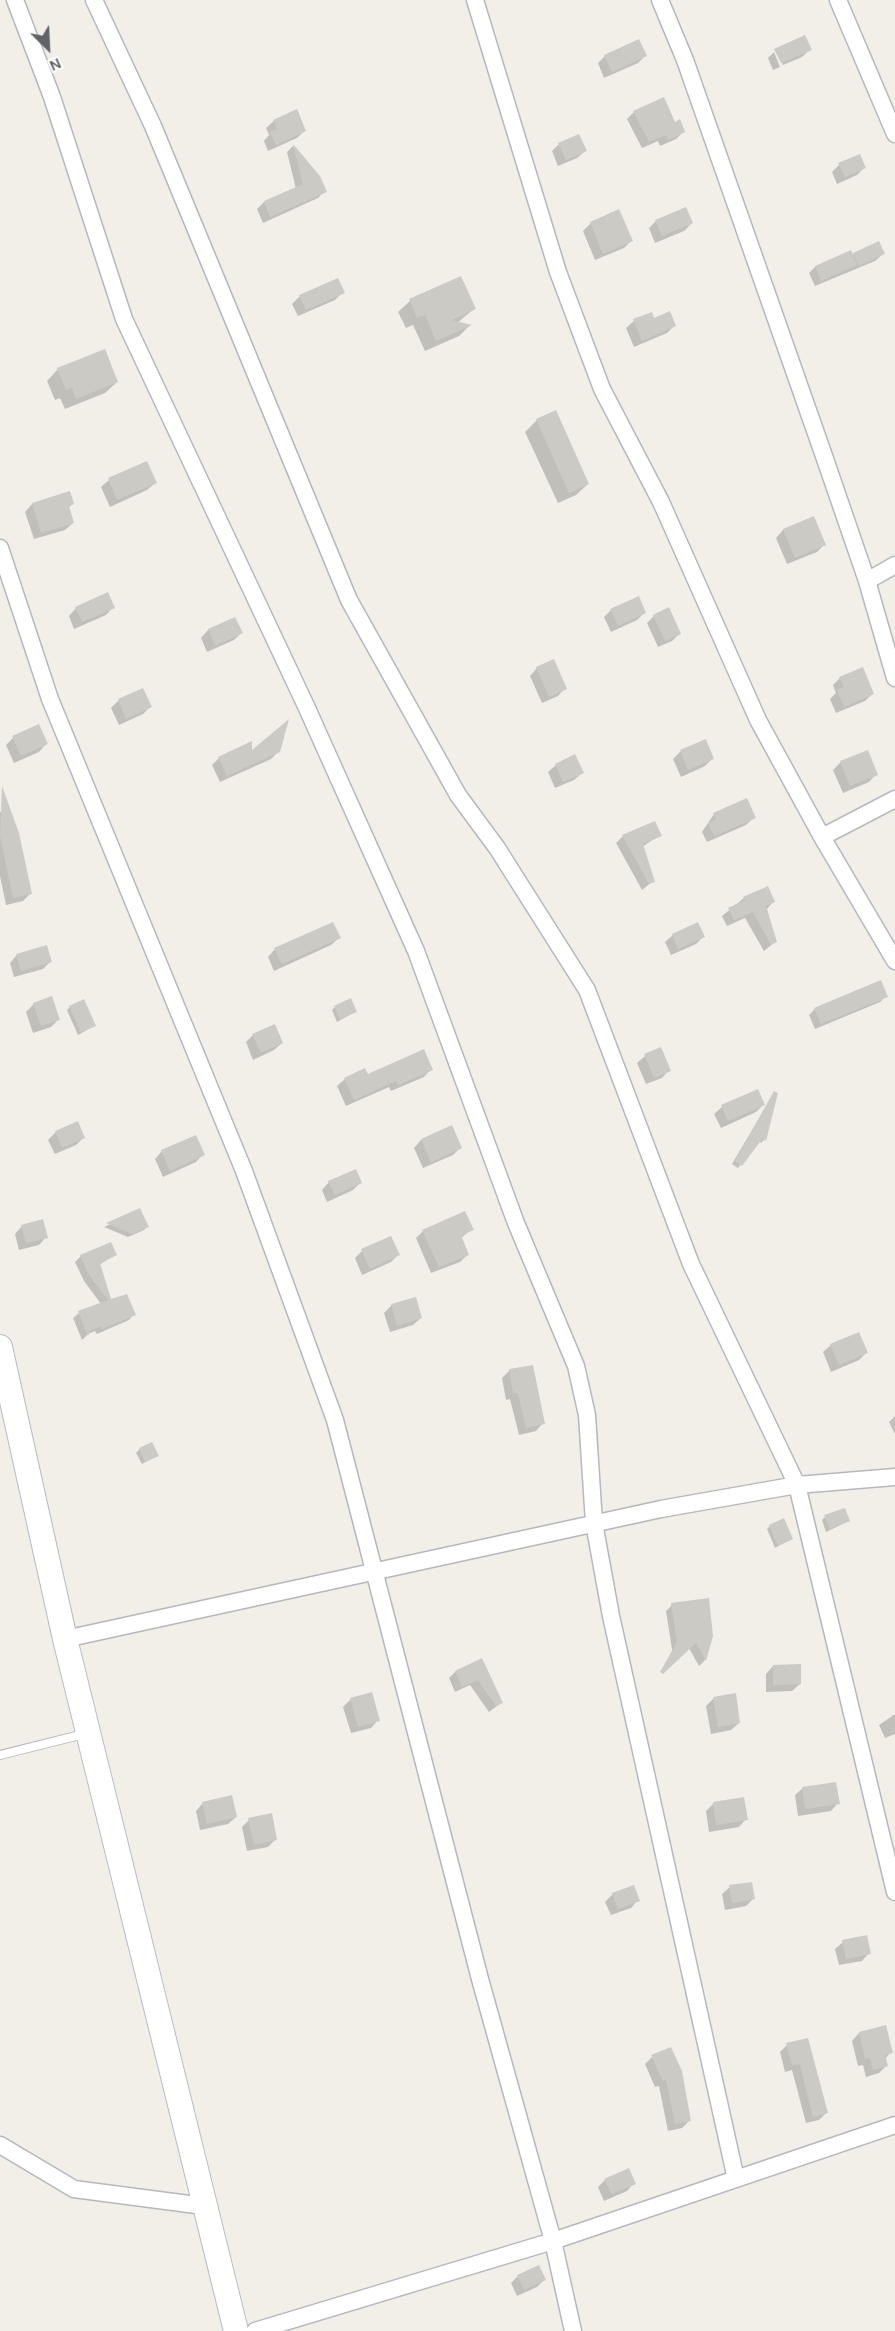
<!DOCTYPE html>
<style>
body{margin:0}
#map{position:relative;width:895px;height:2331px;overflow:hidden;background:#f1efe8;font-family:Karla,sans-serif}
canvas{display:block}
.north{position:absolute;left:18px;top:18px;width:60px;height:60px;-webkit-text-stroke:4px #fff;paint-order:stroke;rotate:156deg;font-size:16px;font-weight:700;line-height:24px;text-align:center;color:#5f6368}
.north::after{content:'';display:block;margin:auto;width:21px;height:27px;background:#5f6368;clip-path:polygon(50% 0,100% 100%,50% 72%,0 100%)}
</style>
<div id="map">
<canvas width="895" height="2331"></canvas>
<div class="north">N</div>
</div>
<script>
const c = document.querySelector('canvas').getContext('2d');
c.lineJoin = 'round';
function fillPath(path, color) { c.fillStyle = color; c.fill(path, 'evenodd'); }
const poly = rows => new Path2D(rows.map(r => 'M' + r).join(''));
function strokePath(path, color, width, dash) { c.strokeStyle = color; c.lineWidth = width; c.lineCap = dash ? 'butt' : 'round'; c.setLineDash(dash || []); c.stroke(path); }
fillPath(poly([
 [810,49,802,57,783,65,777,51,774,51],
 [774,52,780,67,773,70,768,58],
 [605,56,645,56,638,63,604,78,598,63],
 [634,112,683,132,676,139,660,146,658,141,642,148,627,119],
 [274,121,304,131,297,138,268,151,264,141,269,135,266,128],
 [559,144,585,151,577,158,558,166,552,151],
 [293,146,319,177,325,191,318,198,263,223,257,209,264,202,296,189,287,152],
 [839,165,865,167,857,175,837,184,832,172],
 [656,221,692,223,684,231,655,243,649,228],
 [591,223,631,241,624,248,595,260,583,231],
 [854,254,883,254,875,261,815,286,809,273,815,267],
 [343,292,335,300,298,316,292,304,300,296],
 [410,301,474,309,457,323,469,326,459,336,425,351,413,325,406,328,398,312],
 [651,314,653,320,674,326,667,333,634,347,626,328,634,321],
 [58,369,117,382,105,393,65,409,60,398,55,400,47,381],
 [537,420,588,484,576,495,558,503,525,432],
 [146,463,155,483,147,490,110,507,101,487,109,480],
 [69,493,73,504,68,508,73,523,65,530,34,539,25,512,32,504],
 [813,518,824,545,817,552,787,564,776,538,783,530],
 [113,607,106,615,74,629,69,616,76,608],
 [611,610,644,613,637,620,611,632,604,617],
 [654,616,679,634,672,641,658,647,647,623],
 [235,619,241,633,234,640,207,652,201,638,208,630],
 [537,668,565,688,558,696,542,703,530,676],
 [840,678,872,694,865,701,836,713,830,699,836,693,833,685],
 [119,700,150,707,143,714,119,725,111,708],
 [13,738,46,744,39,752,14,763,6,745],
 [705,741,713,758,705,766,681,777,673,759,680,752],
 [278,752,271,759,220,782,212,765,219,758],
 [841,762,876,774,869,782,843,793,833,770],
 [556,765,582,773,574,780,555,788,548,772],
 [8,809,30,894,23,901,6,905,0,876,0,812],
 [714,814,754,817,746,825,707,842,702,832],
 [660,835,642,847,653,881,642,890,616,843,623,836],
 [744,898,773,902,767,909,775,942,764,951,745,918,727,926,722,916],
 [673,935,703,937,696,944,671,955,665,942],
 [339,938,331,945,274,971,268,957,275,949],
 [17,955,50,962,43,969,14,977,10,963],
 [886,996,880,1002,815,1029,809,1015,815,1009],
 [34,1004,59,1019,51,1027,33,1033,26,1012],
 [70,1007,94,1026,78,1035,67,1010],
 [335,1007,355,1012,337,1022,332,1010],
 [253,1035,282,1043,274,1050,253,1060,246,1042],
 [645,1056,669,1070,662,1078,646,1084,637,1063],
 [431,1069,424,1077,391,1091,389,1087,346,1106,337,1086,345,1079],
 [774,1093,776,1094,764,1140,761,1143,759,1141,738,1168,732,1164],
 [763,1105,756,1112,721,1128,714,1114,722,1107],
 [77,1123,83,1138,76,1145,55,1154,48,1140,56,1132],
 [451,1127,460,1148,453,1155,423,1168,414,1148,421,1140],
 [162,1151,203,1154,196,1162,163,1177,155,1159],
 [329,1182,360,1183,353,1190,327,1202,322,1190],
 [140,1210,147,1227,144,1230,128,1237,104,1227],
 [22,1226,46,1237,39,1245,19,1250,15,1234],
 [472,1229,461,1238,467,1255,460,1262,431,1273,416,1238,423,1231],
 [362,1251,398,1255,391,1262,362,1275,355,1258],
 [115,1255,99,1265,110,1301,134,1314,129,1320,97,1334,95,1331,88,1334,82,1340,73,1318,79,1313,101,1304,84,1281,75,1262,81,1256],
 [392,1305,421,1318,413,1325,390,1332,384,1313],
 [831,1345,866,1353,859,1360,831,1372,823,1352],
 [510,1370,543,1423,536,1431,519,1435,510,1399,506,1400,502,1378],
 [895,1416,895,1434,889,1422],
 [140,1449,157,1456,142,1464,136,1453],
 [825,1517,849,1521,826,1532,822,1520],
 [770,1526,791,1539,775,1548,767,1529],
 [672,1605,711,1636,705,1660,699,1666,689,1648,674,1662,666,1611],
 [482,1660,501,1703,489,1712,470,1685,455,1692,449,1678,455,1672],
 [773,1666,800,1684,792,1691,766,1692,766,1674],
 [351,1699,378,1720,371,1728,351,1733,343,1707],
 [713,1699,739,1723,731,1730,711,1734,706,1706],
 [895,1714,895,1734,885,1738,879,1725],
 [803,1788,838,1803,831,1811,798,1816,795,1795],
 [203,1803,236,1817,228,1824,200,1830,196,1811],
 [713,1804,746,1819,739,1827,709,1832,706,1811],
 [249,1820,276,1839,268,1847,247,1851,242,1827],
 [730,1887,754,1898,746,1906,725,1910,722,1894],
 [613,1894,638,1900,631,1908,611,1915,605,1902],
 [843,1942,869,1953,862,1961,839,1965,835,1949],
 [859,2033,891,2052,885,2059,886,2066,879,2073,866,2077,863,2065,858,2066,852,2041],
 [807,2040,826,2113,819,2120,806,2123,792,2070,785,2072,780,2052,787,2045],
 [670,2049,690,2120,682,2128,668,2131,659,2086,655,2087,645,2064,652,2057],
 [605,2180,634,2183,627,2191,604,2201,598,2187],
 [518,2276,544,2280,537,2287,517,2296,511,2283]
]), '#0003');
fillPath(poly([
 [805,35,812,50,781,63,774,49],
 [639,39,647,56,612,72,604,55],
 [664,97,675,122,680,119,685,132,668,140,666,135,649,142,633,111],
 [297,109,306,131,276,145,270,132,277,129,273,120],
 [579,134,587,151,566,160,558,143],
 [293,144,320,176,327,192,270,217,264,201,303,184],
 [860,154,866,168,845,177,838,163],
 [686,207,693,223,662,236,655,220],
 [619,209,633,241,603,254,590,222],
 [879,241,885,254,859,266,853,253],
 [851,250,857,265,821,281,815,266],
 [461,276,476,309,452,320,472,325,436,341,425,315,417,318,409,299],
 [338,278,345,293,306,310,299,295],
 [670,311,676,326,642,341,633,319,652,312,654,318],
 [105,349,118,382,76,399,72,388,66,390,57,368],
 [556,410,589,484,569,493,536,419],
 [147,461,157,483,117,500,108,478],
 [70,491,74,504,69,506,74,523,41,533,32,503],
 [814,516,826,545,795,558,783,529],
 [108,592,115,608,82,622,75,607],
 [639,596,646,613,618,626,610,609],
 [669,607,681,634,665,641,653,615],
 [235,617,243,633,215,646,208,629],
 [554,659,567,689,549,697,536,667],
 [863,667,874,694,844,707,837,690,844,687,839,677],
 [143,688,152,707,126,719,118,699],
 [289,719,280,752,227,776,218,757,252,741,252,750],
 [39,724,48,744,21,756,12,736],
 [706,739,714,759,688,770,680,750],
 [868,750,878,775,850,786,840,761],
 [575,754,584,773,563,782,555,764],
 [2,786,19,833,32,894,13,898,0,836],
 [747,798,756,818,714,836,708,823,716,819,713,813],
 [655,821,662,836,643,844,655,882,649,884,622,835],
 [768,886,775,902,766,906,777,942,771,945,753,912,734,920,728,908,745,900,743,897],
 [333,922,341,938,282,964,274,948],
 [698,922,705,937,678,949,672,934],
 [47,945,52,962,21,971,16,954],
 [881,980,888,997,821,1024,814,1008],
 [52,996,60,1020,41,1026,33,1003],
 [351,998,357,1012,340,1019,334,1006],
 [84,999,96,1026,81,1032,69,1006],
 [275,1024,283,1043,261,1053,252,1034],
 [661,1047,671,1071,654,1078,644,1054],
 [424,1049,433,1070,398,1085,396,1081,354,1100,344,1078,365,1068,368,1074],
 [758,1089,765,1105,728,1121,721,1105],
 [774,1091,778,1093,766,1141,763,1138,742,1166,735,1161],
 [78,1121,85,1138,62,1148,55,1131],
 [452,1125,462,1148,431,1162,421,1139],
 [196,1135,205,1155,170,1171,161,1150],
 [356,1169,362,1183,335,1195,328,1181],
 [140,1208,149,1227,132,1234,106,1223],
 [465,1211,474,1230,461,1235,469,1255,439,1267,422,1230],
 [43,1219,48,1238,26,1243,21,1225],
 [391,1236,400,1255,370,1269,361,1249],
 [111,1242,117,1255,100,1263,111,1299,127,1294,136,1315,102,1329,101,1326,90,1331,88,1336,78,1311,108,1300,89,1275,80,1255],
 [416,1297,422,1318,397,1326,391,1304],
 [859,1332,868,1353,839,1365,830,1344],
 [533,1365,545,1424,526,1428,518,1393,513,1393,509,1369],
 [152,1442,159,1456,145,1462,139,1448],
 [845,1508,850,1521,830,1529,824,1515],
 [784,1518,793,1539,778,1546,769,1525],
 [709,1598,713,1636,706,1661,696,1643,663,1674,660,1672,677,1642,671,1603],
 [482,1658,503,1703,496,1706,478,1680,462,1687,455,1671],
 [801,1664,801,1684,773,1685,773,1665],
 [372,1692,380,1721,358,1727,350,1698],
 [736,1693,740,1723,718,1727,713,1697],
 [836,1782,840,1804,805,1809,802,1787],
 [232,1795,237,1817,207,1824,202,1802],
 [744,1797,748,1820,716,1825,713,1802],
 [272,1813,277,1840,254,1845,248,1818],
 [752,1882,755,1899,732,1903,729,1885],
 [634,1885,640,1901,618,1909,612,1893],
 [867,1935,871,1954,846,1959,842,1940],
 [886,2025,893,2053,885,2055,888,2066,873,2070,870,2058,865,2059,859,2032],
 [808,2038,828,2113,813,2117,800,2064,792,2065,786,2043],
 [671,2047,682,2071,691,2121,675,2124,666,2079,663,2081,651,2055],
 [629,2168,636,2184,612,2194,604,2179],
 [539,2265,546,2280,524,2290,517,2275]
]), '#cccac5');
const service = poly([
 [0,1755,88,1733]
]);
const minor = poly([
 [15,0,52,97,124,319,306,706,416,951,516,1223,576,1366,587,1415,594,1523,611,1616,736,2179],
 [94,0,153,126,349,600,458,795,497,848,587,990,691,1264,797,1485,895,1892],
 [475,0,558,272,602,389,661,502,758,720,822,837,895,961],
 [660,0,685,60,824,456,867,581,895,678],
 [838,0,895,134],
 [0,548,50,699,244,1171,335,1420,480,1979,553,2241,573,2331],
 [867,581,895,565],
 [822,837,895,799],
 [65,1639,661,1509,797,1485,895,1477],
 [0,2145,74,2189,204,2206],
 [255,2331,553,2241,895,2125]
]);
const secondary = poly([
 [0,1347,65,1639,236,2331]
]);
strokePath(service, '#b5b8bc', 10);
strokePath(minor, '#b5b8bc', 19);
strokePath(secondary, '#b6babf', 26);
strokePath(service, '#fff', 8);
strokePath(minor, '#fff', 16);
strokePath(secondary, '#fff', 24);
</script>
